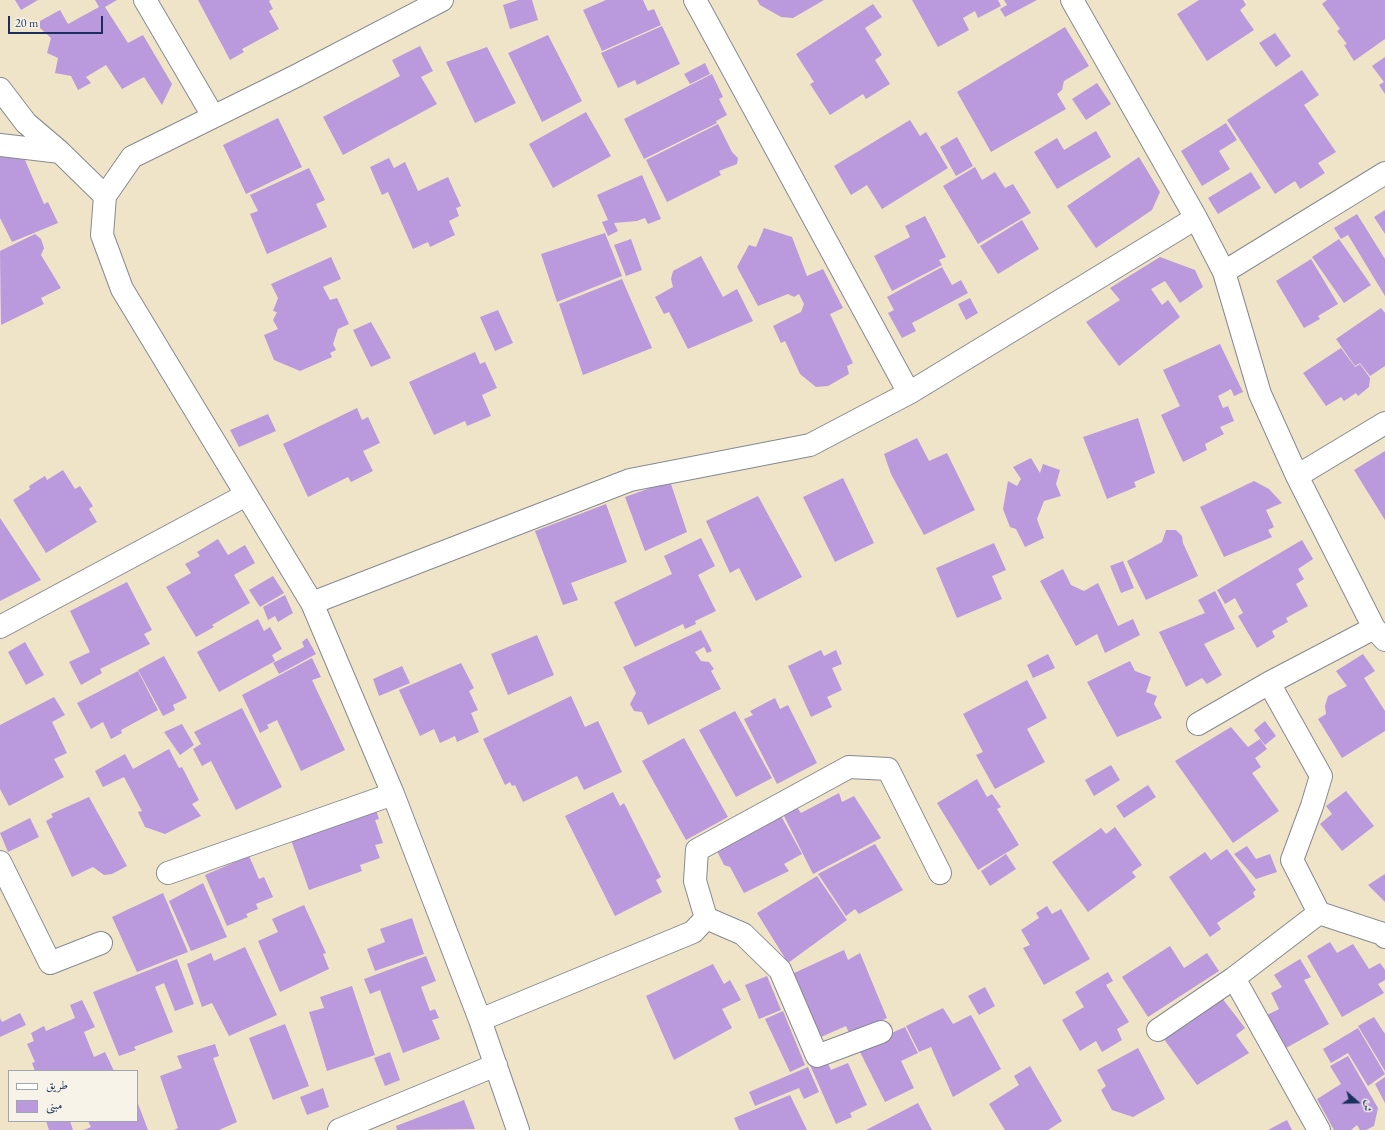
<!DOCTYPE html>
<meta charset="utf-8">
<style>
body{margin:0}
#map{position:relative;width:1385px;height:1130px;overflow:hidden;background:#efe4c7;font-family:"EB Garamond",Amiri,serif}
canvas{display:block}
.legend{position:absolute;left:8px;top:1070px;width:130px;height:52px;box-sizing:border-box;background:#f7f3e8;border:1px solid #9fa5b1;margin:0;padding:5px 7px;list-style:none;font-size:12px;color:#1b2f5e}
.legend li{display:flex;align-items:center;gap:8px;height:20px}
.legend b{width:20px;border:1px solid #9fa5b1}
.north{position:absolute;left:1337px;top:1082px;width:40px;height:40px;-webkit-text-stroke:3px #f7f3e8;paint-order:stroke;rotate:110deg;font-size:11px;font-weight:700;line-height:16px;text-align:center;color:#1b2f5e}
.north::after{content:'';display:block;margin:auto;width:14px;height:18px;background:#1b2f5e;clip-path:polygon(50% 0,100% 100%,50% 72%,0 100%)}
.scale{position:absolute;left:8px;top:16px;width:95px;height:18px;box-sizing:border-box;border:2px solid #1b2f5e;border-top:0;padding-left:5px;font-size:12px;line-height:14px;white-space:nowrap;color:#1b2f5e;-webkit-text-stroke:3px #f7f3e8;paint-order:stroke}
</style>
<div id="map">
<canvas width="1385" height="1130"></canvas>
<ul class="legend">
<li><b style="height:5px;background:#fff"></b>طريق</li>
<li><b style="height:11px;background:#b9d"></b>مبنى</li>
</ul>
<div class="north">ش</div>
<div class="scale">20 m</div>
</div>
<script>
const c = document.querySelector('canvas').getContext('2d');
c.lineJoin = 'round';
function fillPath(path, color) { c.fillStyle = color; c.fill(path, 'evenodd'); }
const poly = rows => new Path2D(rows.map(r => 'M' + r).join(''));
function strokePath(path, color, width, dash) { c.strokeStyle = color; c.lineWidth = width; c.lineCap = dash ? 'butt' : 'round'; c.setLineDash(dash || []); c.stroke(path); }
fillPath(poly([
 [15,0,38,0,21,10],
 [95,0,117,0,105,7,128,43,143,35,172,84,162,105,144,77,122,89,106,65,86,77,91,83,78,90,71,76,55,73,58,58,47,53,51,38,40,28,40,21,60,10,68,24,99,7],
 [198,0,271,0,269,1,273,9,269,11,279,29,242,49,244,52,230,60],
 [518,0,532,0,538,20,510,29,503,5],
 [606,0,643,0,648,11,654,9,661,25,602,51,583,10],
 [757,0,824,0,793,18,781,17,760,5],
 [912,0,998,0,1001,6,978,18,975,11,963,18,969,30,938,47],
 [1004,0,1037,0,1005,17,1000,9,1007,5],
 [1199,0,1243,0,1246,5,1240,10,1254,30,1207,61,1177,14],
 [1327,0,1385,0,1385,39,1354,61,1344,45,1347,44,1337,31,1340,29,1322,4],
 [873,4,882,17,865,28,882,55,875,60,890,84,866,99,863,94,830,115,810,84,814,82,796,54],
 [662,26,680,64,637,85,635,80,618,88,601,53],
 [1065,27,1089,66,1064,81,1062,90,1057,94,1066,109,991,152,957,92],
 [1275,33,1291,56,1276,67,1259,43],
 [548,35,582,101,542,122,508,53],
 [420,46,433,71,421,77,437,104,343,155,323,117,400,76,392,60],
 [487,47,516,103,475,123,446,62],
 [1385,57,1385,94,1379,85,1384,82,1372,66],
 [705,63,710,74,690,84,684,74],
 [1302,70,1319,95,1304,105,1336,152,1318,163,1325,173,1300,189,1295,181,1275,194,1227,120],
 [712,74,723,97,719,99,727,115,716,121,717,123,644,159,624,119],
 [1097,83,1111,104,1086,120,1072,99],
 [586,112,611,156,553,188,529,144],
 [278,118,302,167,246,194,223,145],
 [910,120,920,136,926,132,948,168,882,209,867,185,851,195,834,166],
 [1226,123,1237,140,1219,151,1230,169,1202,186,1181,151],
 [718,124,732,152,738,158,737,164,719,171,721,175,667,202,646,160],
 [1096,131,1111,157,1057,189,1034,152,1057,138,1064,150],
 [957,137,973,166,956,176,940,147],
 [0,153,25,160,44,204,48,202,58,223,12,242,0,218],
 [1139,157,1160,192,1152,210,1096,248,1067,206],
 [389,158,394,168,405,162,418,191,448,177,461,206,456,208,459,216,449,221,455,235,430,247,428,242,413,249,388,192,382,195,370,167],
 [975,167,982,180,995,172,1005,188,1013,184,1031,213,978,244,943,186],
 [309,168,325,200,316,204,327,227,267,254,250,214,258,211,250,195],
 [1251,172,1261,188,1218,214,1208,198],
 [642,175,661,219,648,224,645,218,637,221,614,223,618,231,608,236,602,222,608,220,597,195],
 [1385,210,1385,234,1374,217],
 [1357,214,1385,259,1385,296,1348,235,1341,239,1334,228],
 [925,216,946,257,939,260,942,265,892,291,874,256,910,237,905,226],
 [1022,220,1039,249,998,274,980,246],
 [764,228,792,237,807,276,823,269,843,308,830,314,853,363,847,366,849,374,828,386,816,387,800,374,785,341,781,343,773,326,801,312,804,304,799,294,794,297,788,294,758,306,737,267,749,245,756,247],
 [605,233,622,276,557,302,541,254],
 [35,234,41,239,44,248,41,255,61,288,41,298,44,304,1,325,0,251],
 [631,239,642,270,626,276,614,245],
 [1339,239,1371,285,1344,303,1312,257],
 [701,256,723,297,737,289,753,321,688,349,669,312,664,314,655,297,673,287,671,279,673,271],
 [331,257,341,279,323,287,330,300,337,298,349,324,338,329,333,344,336,350,330,353,332,357,300,371,274,360,264,335,278,329,273,320,277,312,273,311,278,298,271,284],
 [1160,257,1195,270,1203,287,1180,303,1165,281,1151,289,1162,305,1168,300,1180,317,1119,366,1086,322,1120,300,1110,288],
 [1311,259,1338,304,1318,316,1320,319,1304,328,1276,281],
 [942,267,952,285,961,280,968,293,912,323,916,331,902,338,888,313,894,310,887,297],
 [622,279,652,348,583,375,559,304],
 [970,298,978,313,966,320,958,304],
 [1381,308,1385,313,1385,366,1370,376,1360,363,1355,366,1336,339],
 [498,310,513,343,495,351,480,317],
 [371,322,391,358,371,367,353,330],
 [1220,344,1243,392,1234,396,1231,389,1218,396,1223,408,1228,406,1234,421,1220,427,1224,434,1205,444,1207,450,1183,462,1161,415,1180,406,1163,370],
 [1341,348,1355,367,1360,364,1370,378,1369,387,1358,396,1356,393,1344,401,1341,397,1326,406,1303,373],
 [475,352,480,364,485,362,497,388,482,395,491,416,467,426,465,421,434,435,409,382],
 [357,408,362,420,368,417,380,443,363,451,373,471,351,482,348,477,308,497,283,444],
 [268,414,276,431,239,447,230,430],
 [1138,418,1155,473,1134,482,1136,487,1107,499,1083,437],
 [917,438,929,461,947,453,975,510,924,535,891,474,884,454],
 [1385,451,1385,520,1354,470],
 [1031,458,1040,473,1043,464,1060,470,1056,484,1061,496,1044,501,1037,519,1044,538,1025,547,1016,529,1010,527,1003,509,1008,481,1017,486,1021,479,1013,467],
 [63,470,75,489,80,486,93,506,89,509,97,522,46,553,13,500,30,489,29,486,45,476,47,480],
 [843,478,874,543,835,562,803,497],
 [670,481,687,532,645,551,625,497],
 [1254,481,1269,489,1282,503,1266,510,1274,527,1268,530,1272,537,1224,557,1200,507],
 [758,496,802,577,756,601,739,568,730,573,706,521],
 [606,504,627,562,571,583,578,600,563,605,535,531],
 [0,518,41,580,0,601],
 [1166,530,1176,530,1182,536,1183,543,1198,576,1146,600,1127,561,1162,542],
 [701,538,715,566,698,575,716,611,695,621,696,624,685,629,683,624,635,647,614,602,672,574,664,556],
 [218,539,228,555,245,545,255,563,234,575,250,603,212,625,214,627,196,637,166,587,191,573,185,564,200,556,197,552],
 [1302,540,1313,559,1298,569,1304,579,1296,584,1308,606,1286,618,1288,622,1272,631,1275,637,1257,648,1238,616,1243,613,1235,598,1225,604,1217,590],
 [994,543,1006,570,992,576,1002,599,957,618,936,568],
 [1123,561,1134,588,1121,593,1110,566],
 [1063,569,1071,585,1084,591,1098,583,1118,626,1133,619,1140,635,1105,653,1097,634,1076,646,1040,581],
 [273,576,284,593,260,607,249,590],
 [127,582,152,630,144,634,150,644,100,669,102,673,81,685,69,662,90,652,70,611],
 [1215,591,1235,629,1204,644,1222,675,1207,684,1202,678,1186,687,1159,632,1205,613,1198,600],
 [285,595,293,613,278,622,275,616,268,620,263,607],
 [258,619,264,631,270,627,282,649,272,655,275,661,219,692,197,652],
 [701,630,712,651,707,653,704,647,695,652,701,661,709,662,714,669,711,671,721,689,648,725,642,712,634,711,630,704,636,693,623,667],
 [537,635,554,675,508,695,491,654],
 [307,638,316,654,279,674,273,663,304,647,302,642],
 [25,642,44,675,26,685,8,652],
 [821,650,824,656,836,650,842,664,832,668,842,690,827,697,832,707,811,717,788,666],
 [1048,654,1055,668,1033,678,1027,665],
 [1363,654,1375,671,1364,678,1385,711,1385,731,1342,758,1318,719,1326,714,1325,706,1328,696,1347,686,1336,671],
 [164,656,187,698,173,705,175,710,163,716,138,670],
 [312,658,321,677,312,680,345,750,301,771,277,720,267,725,269,728,260,733,242,695],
 [1130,661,1135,671,1151,677,1146,692,1157,696,1154,704,1162,718,1117,737,1087,682],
 [461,663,474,688,469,691,478,710,471,713,479,732,457,742,455,736,440,743,434,729,420,736,399,690],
 [402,666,410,683,379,696,373,679],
 [138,671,158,710,121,730,122,733,111,739,103,722,91,729,77,703],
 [1027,680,1047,718,1027,729,1045,762,995,789,976,755,983,752,963,714],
 [571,696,585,727,598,721,622,772,584,790,577,776,523,802,515,785,512,786,510,782,505,785,483,739],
 [54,697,65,715,52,722,67,753,54,759,64,777,9,806,0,789,0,725],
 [775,698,780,709,788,705,817,763,777,784,744,719,753,715,750,711],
 [242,708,282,787,236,810,211,761,202,766,193,749,201,744,194,732],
 [735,711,772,778,736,797,699,730],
 [1265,721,1276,736,1265,745,1254,730],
 [182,724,194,745,180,755,164,732],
 [1231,727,1248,747,1260,739,1267,749,1255,758,1261,767,1252,773,1279,811,1233,843,1175,761],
 [684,738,728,817,686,840,642,761],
 [169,749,179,768,182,767,199,800,192,804,201,816,165,834,145,827,138,812,142,811,124,777,103,787,95,771,125,754,133,769],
 [1111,765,1120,780,1094,796,1085,780],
 [977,779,987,797,992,794,1001,807,997,809,1019,845,978,870,937,803],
 [1148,785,1156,797,1124,818,1116,806],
 [1346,791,1374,826,1342,851,1320,824,1332,814,1326,806],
 [613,792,620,806,624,803,661,877,656,880,662,892,615,916,565,816],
 [839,793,842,802,854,796,881,838,813,874,781,810,794,803,801,813],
 [89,797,127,866,112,874,104,875,93,867,72,877,46,821,53,817,51,814],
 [376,810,379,819,375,820,383,843,375,845,380,858,360,865,362,871,309,890,291,840],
 [780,814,802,854,784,864,789,871,744,893,730,867,724,865,715,847],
 [30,818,39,837,8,852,0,833],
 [1115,827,1142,865,1132,872,1136,877,1088,912,1052,862,1101,828,1106,834],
 [875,844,903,890,859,914,855,909,846,916,818,874],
 [1247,846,1256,859,1270,854,1277,872,1256,879,1234,854],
 [1227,849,1256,890,1253,892,1255,897,1217,923,1221,929,1210,937,1169,877,1205,852,1211,860],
 [1006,854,1016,869,990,886,981,871],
 [249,856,259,879,264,877,273,897,256,904,258,909,246,914,248,917,227,926,205,875],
 [1385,874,1385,902,1368,885],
 [817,876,847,920,788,963,757,913],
 [203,883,227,937,191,951,169,901],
 [163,893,188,952,137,972,112,917],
 [304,905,326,953,323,954,329,969,280,992,258,941,278,932,272,919],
 [1047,906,1052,914,1061,909,1090,959,1044,985,1023,948,1030,945,1021,930,1039,918,1036,913],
 [412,918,424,954,375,971,367,949,385,942,380,929],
 [1330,942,1337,953,1353,944,1369,969,1380,963,1385,970,1385,980,1378,984,1384,993,1342,1017,1307,956],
 [1170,946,1184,968,1207,953,1219,971,1148,1017,1122,977],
 [245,947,277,1015,229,1036,212,1003,202,1007,187,964,211,953,214,961],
 [844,950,848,960,860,953,887,1018,850,1035,846,1026,821,1037,792,974],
 [426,956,436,981,421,987,430,1011,435,1009,439,1018,432,1020,440,1039,403,1053,380,990,370,994,364,979],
 [177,959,194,1004,175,1011,164,983,155,987,173,1032,134,1047,136,1050,119,1056,93,992],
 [1300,959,1311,977,1304,980,1329,1024,1286,1048,1267,1015,1279,1009,1271,993,1282,987,1274,975],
 [713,964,724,984,730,980,741,1000,722,1009,732,1028,674,1060,646,996],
 [1108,972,1113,981,1106,985,1129,1022,1117,1029,1122,1040,1102,1052,1096,1041,1080,1051,1062,1020,1084,1007,1075,992],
 [767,976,781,1010,759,1019,745,985],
 [352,986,375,1055,327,1071,309,1012,324,1008,320,997],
 [985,987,995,1006,979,1015,968,996],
 [1222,998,1245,1028,1236,1035,1249,1053,1197,1085,1164,1039,1191,1022,1188,1016],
 [82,1000,95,1027,84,1032,94,1057,105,1052,114,1071,35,1071,32,1063,35,1062,27,1044,34,1041,31,1033,44,1026,46,1031,75,1018,70,1005],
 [943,1008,953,1024,971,1015,1001,1069,953,1097,931,1047,919,1052,906,1026],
 [783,1011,805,1065,790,1072,765,1019],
 [20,1013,26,1025,0,1037,0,1018,2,1022],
 [1374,1017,1385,1034,1385,1071,1358,1026],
 [285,1024,309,1086,273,1100,249,1038],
 [905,1027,918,1053,901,1061,914,1088,885,1102,858,1048],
 [1358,1028,1385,1074,1368,1086,1348,1053,1331,1063,1323,1049],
 [215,1044,219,1056,213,1058,237,1122,219,1130,174,1130,178,1128,160,1076,182,1068,177,1056],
 [1138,1048,1165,1099,1133,1117,1112,1110,1101,1090,1106,1086,1097,1070],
 [390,1052,400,1080,385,1086,374,1058],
 [1348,1056,1378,1108,1374,1126,1366,1130,1360,1130,1357,1125,1351,1130,1334,1130,1317,1099,1341,1084,1330,1066],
 [826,1059,831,1070,848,1063,867,1105,850,1113,852,1117,836,1124,810,1065],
 [1030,1066,1062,1121,1048,1130,1005,1130,989,1104,1019,1085,1014,1076],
 [808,1067,819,1092,804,1099,799,1088,755,1106,749,1092],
 [1385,1077,1385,1103,1375,1084],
 [323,1088,329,1107,307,1115,300,1097],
 [790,1095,807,1130,739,1130,734,1118],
 [464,1100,475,1129,397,1130,396,1126],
 [137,1101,148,1130,84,1130,91,1127,88,1121,137,1121],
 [918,1103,932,1130,866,1130],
 [1287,1120,1292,1130,1268,1130],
 [46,1121,70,1121,73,1130,49,1130]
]), '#b9d');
const street = poly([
 [145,0,213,116],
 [442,0,296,76,132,157,105,196,102,235,122,289,312,603,393,794,480,1020,518,1130],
 [695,0,909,393],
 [1072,0,1196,218,1224,272,1260,394,1297,476,1374,628,1385,640],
 [0,89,26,123,60,152],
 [0,145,60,152,105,196],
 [1224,272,1385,173],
 [1297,476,1385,423],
 [312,603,630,480,810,445,909,393,1196,218],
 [0,627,246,495],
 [1269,683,1321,776,1312,806,1292,860,1319,913,1383,934,1385,937],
 [1198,724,1269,683,1374,628],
 [0,862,50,963,101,943],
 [168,873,393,794],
 [1234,978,1319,1130],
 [480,1020,693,932,706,918],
 [1158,1030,1234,978,1319,913],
 [881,1032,817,1056,780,970,743,934,706,918,695,881,697,850,849,767,888,769,940,873],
 [339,1130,496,1065]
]);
strokePath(street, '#858a92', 24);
strokePath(street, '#fff', 22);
</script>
